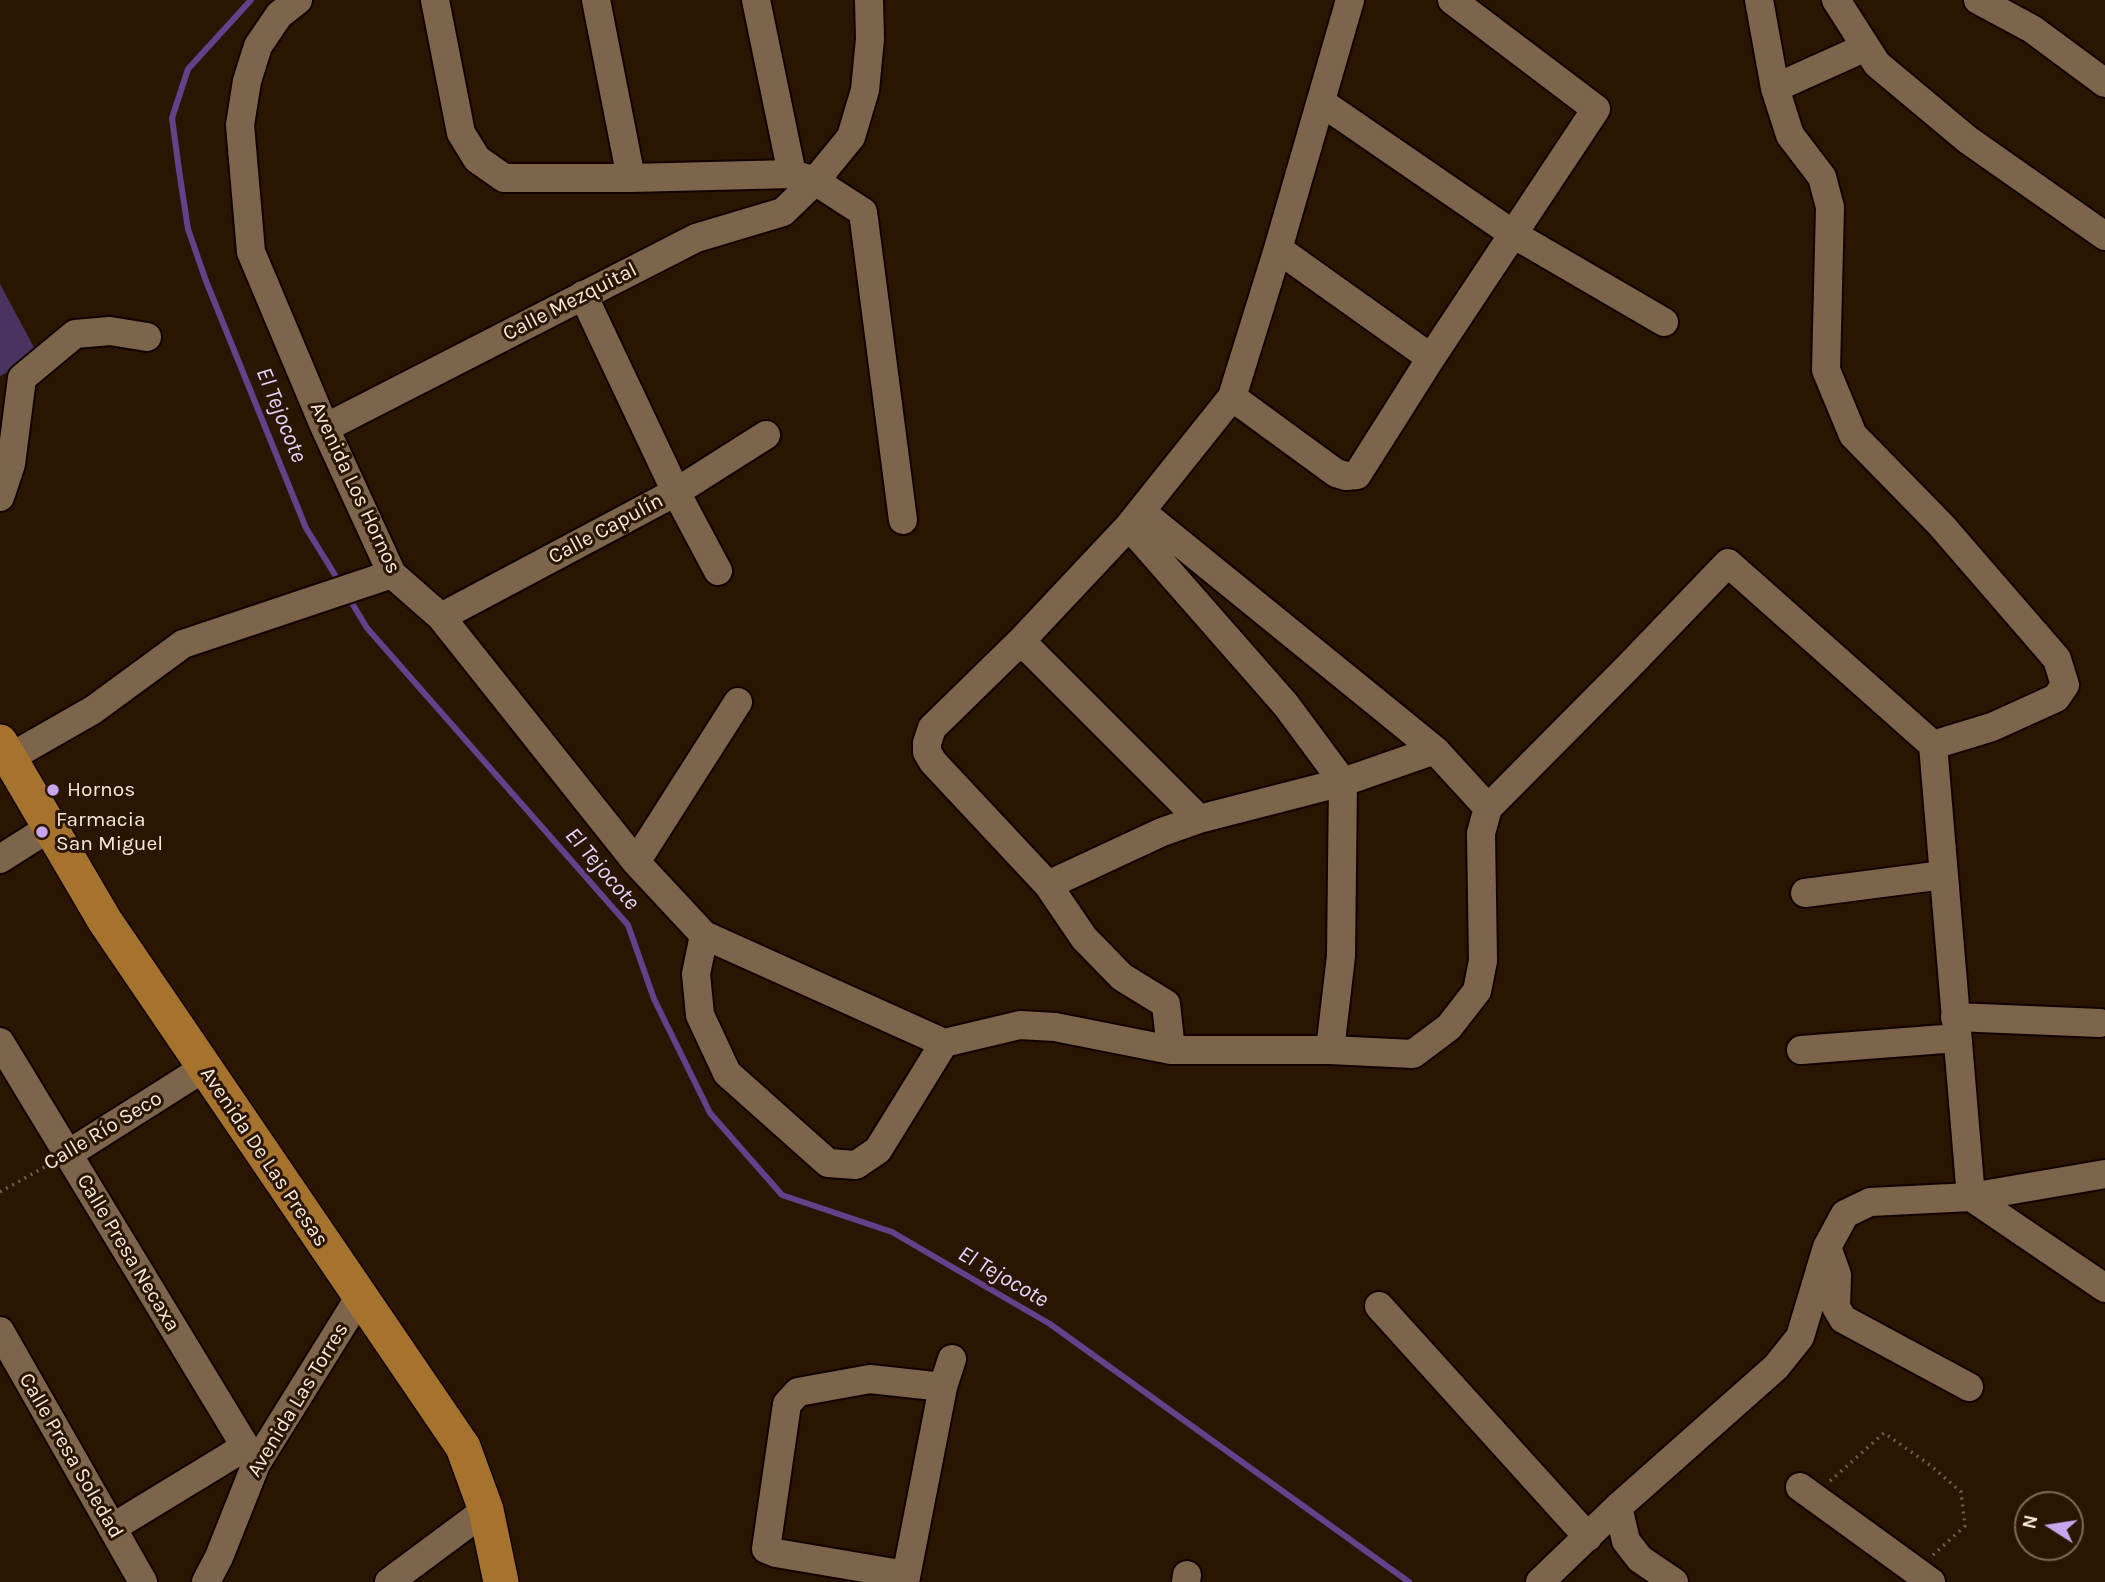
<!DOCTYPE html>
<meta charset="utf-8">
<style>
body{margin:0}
#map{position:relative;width:2105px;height:1582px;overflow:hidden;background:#2a1600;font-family:Karla,sans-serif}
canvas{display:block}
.north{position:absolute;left:2014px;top:1491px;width:70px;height:70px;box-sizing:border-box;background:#2a1600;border:2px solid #7c6b58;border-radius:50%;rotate:282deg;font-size:19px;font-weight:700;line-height:28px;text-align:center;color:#f8eadb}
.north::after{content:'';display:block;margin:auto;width:24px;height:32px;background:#c8a6ef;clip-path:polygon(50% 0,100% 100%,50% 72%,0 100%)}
</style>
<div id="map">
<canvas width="2105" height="1582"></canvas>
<div class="north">N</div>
</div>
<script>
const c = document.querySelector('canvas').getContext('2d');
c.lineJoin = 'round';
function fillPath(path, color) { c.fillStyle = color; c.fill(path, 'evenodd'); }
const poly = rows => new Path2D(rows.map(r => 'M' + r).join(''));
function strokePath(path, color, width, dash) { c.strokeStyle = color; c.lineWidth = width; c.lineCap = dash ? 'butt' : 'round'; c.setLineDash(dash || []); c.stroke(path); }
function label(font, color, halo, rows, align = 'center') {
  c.font = font + ' Karla,sans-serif'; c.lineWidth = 6; c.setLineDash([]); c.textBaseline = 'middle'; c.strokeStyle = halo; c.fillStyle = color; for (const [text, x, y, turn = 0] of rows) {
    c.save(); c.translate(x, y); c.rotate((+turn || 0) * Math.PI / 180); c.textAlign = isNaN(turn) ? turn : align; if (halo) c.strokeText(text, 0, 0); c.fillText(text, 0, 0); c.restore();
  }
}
fillPath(poly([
 [0,284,38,355,0,376]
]), '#4a3361');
strokePath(poly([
 [251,0,188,69,172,118,179,170,188,229,206,281,306,528,340,583],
 [347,595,367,628,628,925,654,999,710,1113,782,1195,892,1232,1050,1324,1409,1582]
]), '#66408b', 6);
const minor = poly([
 [298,0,279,15,258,46,247,81,240,125,251,252,325,428,392,574,441,617,636,862,704,935,944,1043,1020,1025,1055,1027,1171,1050,1330,1050,1413,1054,1449,1027,1477,991,1483,961,1481,833,1488,808,1629,666,1728,563,1933,745,1971,1197],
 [435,0,461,133,477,159,504,178,631,178,792,174],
 [596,0,631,178],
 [756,0,792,174,815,181,863,212,903,520],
 [1759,0,1775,88,1790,135,1822,177,1830,207,1826,370,1853,435,1941,525,2057,659,2065,685,2056,698,1992,727,1933,745],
 [1836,0,1877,64,1968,140,2105,236],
 [1978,0,2032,29,2105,83],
 [1775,88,1866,47],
 [1321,102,1513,234,1664,322],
 [1278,249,1431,358],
 [583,295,676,492,718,571],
 [1232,397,1336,473,1346,476,1357,475,1431,358,1596,109,1452,0],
 [325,428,696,238,783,212,815,181,851,137,865,90,870,39,869,0],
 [0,497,11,464,22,378,75,334,110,331,147,337],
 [1142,512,1435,750,1488,808],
 [1129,526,1286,705,1343,782,1341,956,1330,1050],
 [441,617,676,492,766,435],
 [1021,641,1199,819],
 [9,758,93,710,183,644,392,574],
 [0,859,49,828],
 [636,862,738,702],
 [1048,885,1162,832,1199,819,1343,782,1435,750],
 [1805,893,1943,875],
 [704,935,696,974,700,1015,727,1073,828,1163,856,1165,878,1150,944,1043],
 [1955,1017,2100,1023],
 [0,1042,256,1464],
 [1171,1050,1166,1004,1122,977,1084,938,1048,885,933,762,927,752,927,743,932,728,1021,641,1129,526,1232,397,1278,249,1350,0],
 [1801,1050,1957,1038],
 [68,1154,204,1068],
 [1971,1197,2105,1288],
 [1827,1247,1837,1275,1836,1307,1843,1319,1969,1387],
 [1379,1306,1588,1537],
 [0,1331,143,1582],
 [1800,1487,1931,1582],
 [1618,1507,1626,1541,1640,1559,1674,1582],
 [112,1528,245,1447],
 [906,1575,776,1553,766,1549,787,1404,798,1392,870,1379,943,1387],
 [206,1582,219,1557,256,1464,359,1298],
 [389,1582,486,1510],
 [905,1582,943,1387,952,1359],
 [1186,1582,1187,1575],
 [1540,1582,1618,1507,1776,1367,1800,1337,1827,1247,1845,1214,1870,1202,1971,1197,2105,1174]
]);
const major = poly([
 [0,742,105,921,463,1447,486,1510,501,1582]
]);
strokePath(minor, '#120300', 32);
strokePath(major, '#120300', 38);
strokePath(poly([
 [0,1192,48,1165],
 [1830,1481,1884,1433,1930,1465,1961,1492,1965,1526,1933,1555]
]), '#705e4a', 3.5, [2, 5]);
strokePath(minor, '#7d654b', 28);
strokePath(major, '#a6732e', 35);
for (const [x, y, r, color] of [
 [53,790,7,"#c8a6ef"],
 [42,832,7,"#c8a6ef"]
]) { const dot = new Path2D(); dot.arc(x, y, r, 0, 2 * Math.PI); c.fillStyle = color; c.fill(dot); strokePath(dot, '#2a1600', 2.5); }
label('21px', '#f8eadb', '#2a1600', [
 ["Calle Mezquital",570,302,-27],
 ["Avenida Los Hornos",355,488,65],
 ["Calle Capulín",606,529,-28],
 ["Calle Río Seco",103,1131,-31],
 ["Avenida De Las Presas",264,1157,56],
 ["Calle Presa Necaxa",128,1253,59],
 ["Avenida Las Torres",298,1400,-59],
 ["Calle Presa Soledad",71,1456,60]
]);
label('21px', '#f8eadb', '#2a1600', [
 ["Hornos",67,790],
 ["Farmacia",56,820],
 ["San Miguel",56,844]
], 'left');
label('italic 23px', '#e6d3fe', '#2a1600', [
 ["El Tejocote",281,415,68],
 ["El Tejocote",602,869,49],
 ["El Tejocote",1003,1277,30]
]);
</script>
